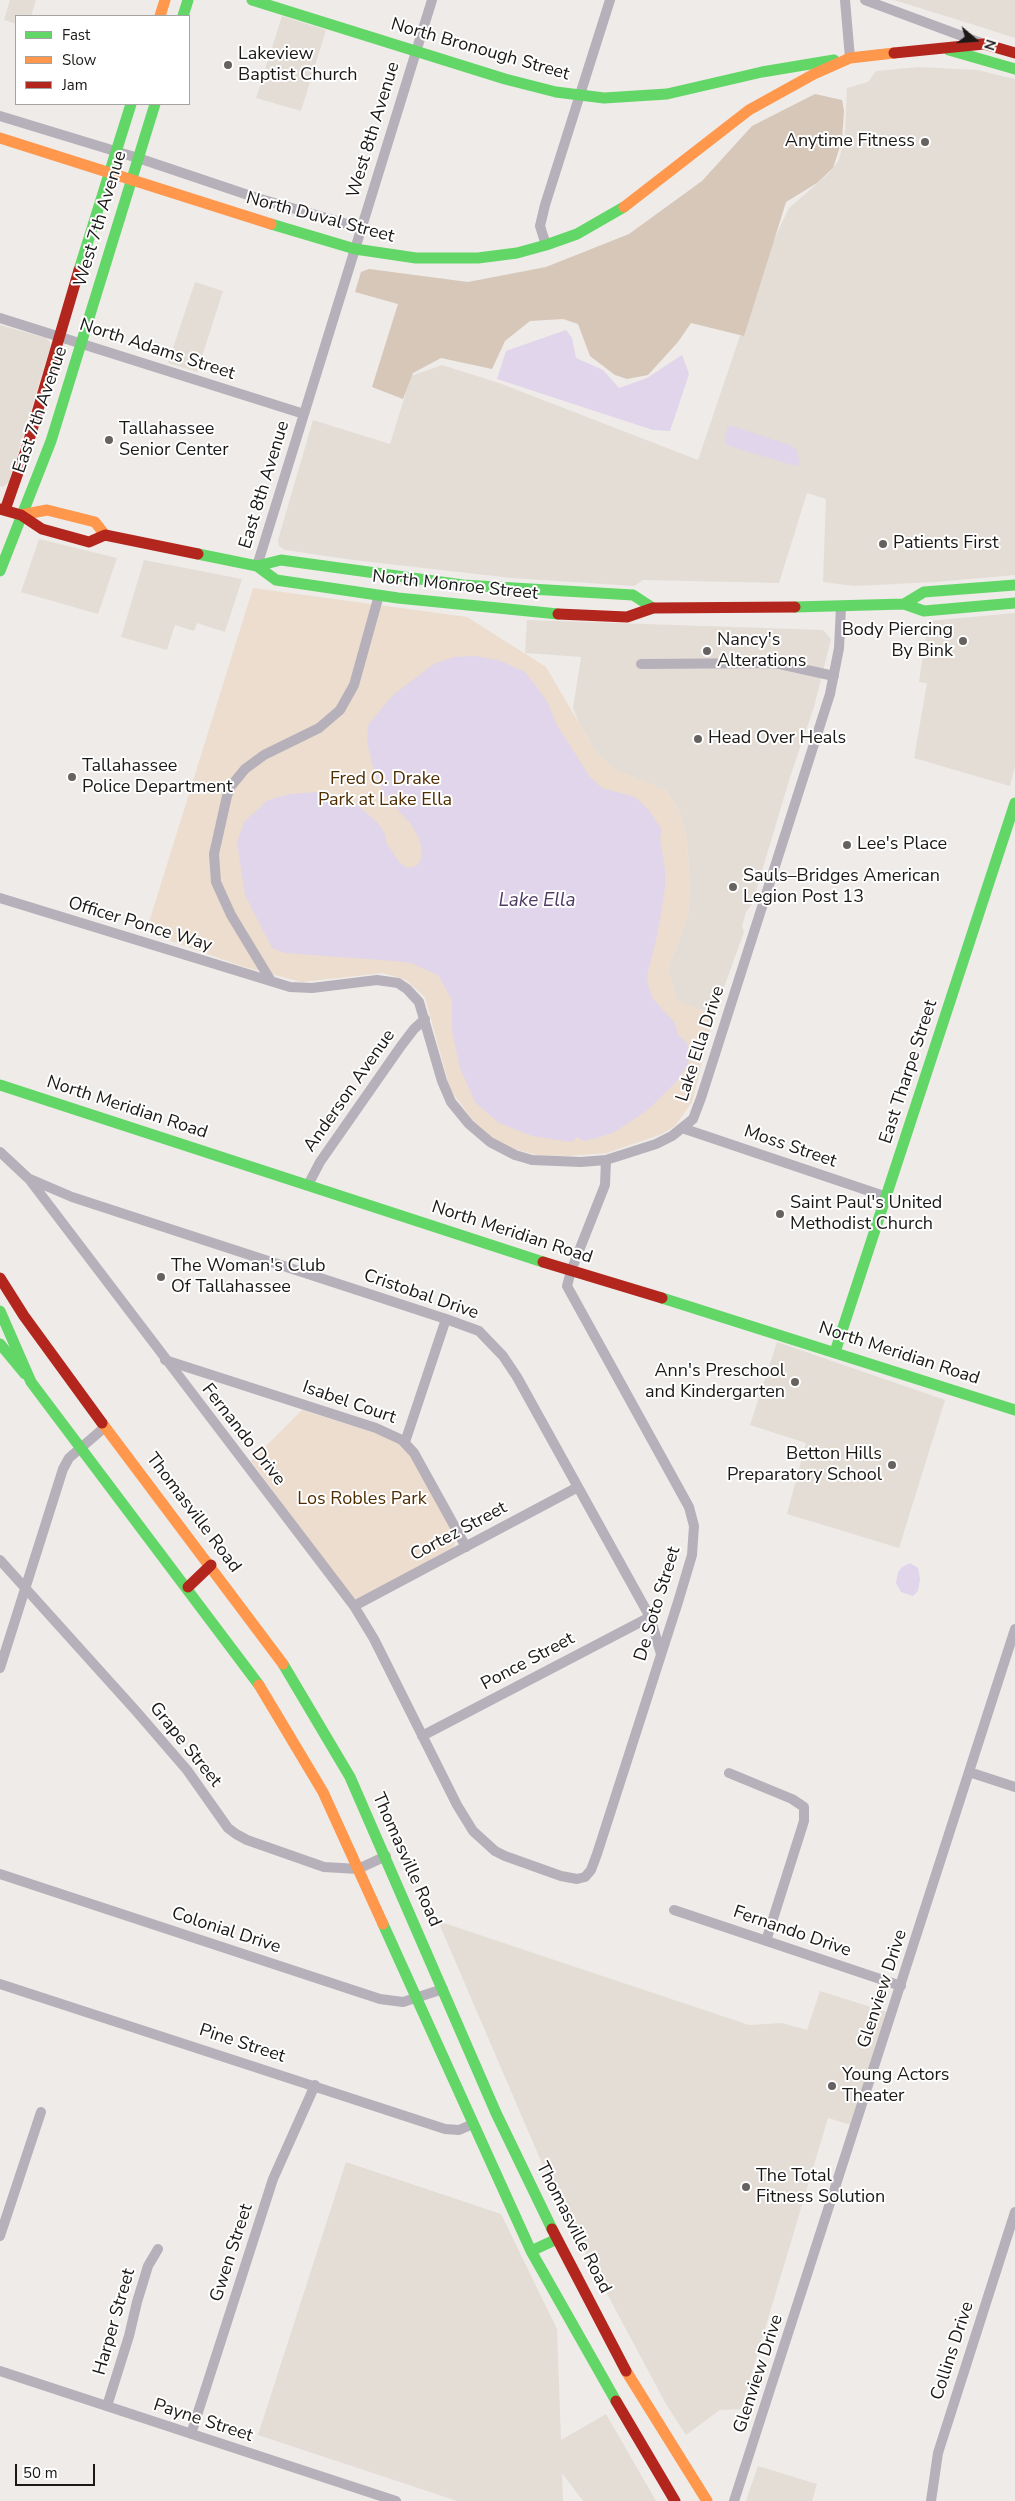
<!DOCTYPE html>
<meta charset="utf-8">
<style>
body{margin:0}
#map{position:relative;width:1015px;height:2501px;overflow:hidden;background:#eeebe8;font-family:"Nunito Sans",sans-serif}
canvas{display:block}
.legend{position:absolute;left:15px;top:15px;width:175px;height:90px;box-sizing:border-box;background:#fff;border:1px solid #a4a3a2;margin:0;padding:6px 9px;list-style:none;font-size:15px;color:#1b1917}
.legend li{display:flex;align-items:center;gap:10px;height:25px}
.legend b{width:25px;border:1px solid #a4a3a2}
.north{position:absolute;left:950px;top:15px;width:50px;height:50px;-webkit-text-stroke:4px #fff;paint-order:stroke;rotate:108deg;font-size:14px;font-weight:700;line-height:20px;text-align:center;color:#1b1917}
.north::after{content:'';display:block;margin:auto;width:18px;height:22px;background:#1b1917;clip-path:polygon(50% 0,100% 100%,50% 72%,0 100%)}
.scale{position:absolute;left:15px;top:2464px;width:80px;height:22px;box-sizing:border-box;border:2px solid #1b1917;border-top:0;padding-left:6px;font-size:15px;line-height:18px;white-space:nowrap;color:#1b1917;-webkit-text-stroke:4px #fff;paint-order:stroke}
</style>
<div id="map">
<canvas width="1015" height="2501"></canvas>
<ul class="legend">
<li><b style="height:6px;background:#63d668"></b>Fast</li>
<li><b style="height:6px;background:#ff974d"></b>Slow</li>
<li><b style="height:6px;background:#b3261e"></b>Jam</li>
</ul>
<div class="north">N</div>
<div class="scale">50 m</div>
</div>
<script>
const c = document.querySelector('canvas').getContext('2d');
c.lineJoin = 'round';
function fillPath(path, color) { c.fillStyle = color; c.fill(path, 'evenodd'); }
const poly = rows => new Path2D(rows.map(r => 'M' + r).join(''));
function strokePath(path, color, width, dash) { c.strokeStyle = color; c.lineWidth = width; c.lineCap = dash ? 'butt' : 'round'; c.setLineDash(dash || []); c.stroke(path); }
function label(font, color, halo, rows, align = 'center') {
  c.font = font + ' "Nunito Sans",sans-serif'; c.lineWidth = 4; c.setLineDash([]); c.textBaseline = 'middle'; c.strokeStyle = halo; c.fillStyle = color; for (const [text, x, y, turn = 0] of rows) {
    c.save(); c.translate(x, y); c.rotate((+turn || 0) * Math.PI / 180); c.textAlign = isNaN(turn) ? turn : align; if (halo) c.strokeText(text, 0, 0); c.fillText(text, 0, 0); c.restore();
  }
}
fillPath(poly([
 [10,0,36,0,31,16,16,16,16,24,4,20],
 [894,0,1015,0,1015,38,984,28],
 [282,16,326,30,301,111,256,98],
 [919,67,977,70,1015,79,1015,575,936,582,854,586,823,582,826,499,807,493,779,583,643,580,634,586,512,578,353,560,285,550,279,546,278,540,313,420,390,444,411,376,442,365,499,383,698,460,769,250,789,208,829,173,839,160,845,135,847,88,868,82,876,71],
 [195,282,223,291,197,372,168,363],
 [0,325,46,338,50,342,50,348,9,482,3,487,0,486],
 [39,539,117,558,98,614,21,592],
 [144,560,242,579,225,632,197,623,194,631,175,625,167,650,121,637],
 [1015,613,1015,766,1010,786,914,758,927,683,919,682,928,621],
 [527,620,823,630,831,639,814,707,791,774,752,904,746,912,742,926,744,932,714,1015,677,1001,668,969,688,916,690,889,687,839,680,814,667,791,616,770,597,754,579,723,573,708,581,657,525,653],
 [777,1342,945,1400,899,1548,787,1514,806,1443,750,1425],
 [438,1921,749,2025,782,2023,807,2030,820,1991,887,2012,851,2125,828,2118,741,2409,720,2410,686,2435,666,2404,562,2210],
 [346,2162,501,2214,557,2329,561,2440,606,2414,656,2501,583,2501,562,2473,563,2501,457,2501,258,2435],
 [758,2466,817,2484,812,2501,746,2501]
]), '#e4ddd6');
fillPath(poly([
 [253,588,467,617,546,667,597,754,616,770,667,791,680,814,687,839,690,889,688,916,668,969,677,1001,714,1015,692,1102,675,1126,662,1134,607,1153,567,1156,537,1155,514,1149,489,1136,471,1118,450,1089,425,997,406,980,383,973,301,982,241,966,146,932],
 [302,1410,385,1436,398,1443,415,1460,456,1538,454,1547,359,1600,353,1599,251,1461]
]), '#ecddce');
fillPath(poly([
 [815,94,842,100,844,111,842,140,833,168,817,183,786,202,744,336,691,323,678,342,648,375,627,379,615,375,590,356,578,324,563,319,530,321,505,341,492,369,441,358,413,373,403,399,372,387,398,304,355,292,361,272,369,269,468,282,546,267,629,234,702,181,752,126]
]), '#d6c7b8');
fillPath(poly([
 [566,330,572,338,576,358,603,370,619,388,647,378,682,355,689,374,670,431,653,430,497,379,506,351],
 [728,426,732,426,790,445,796,449,800,464,795,466,726,445,725,438],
 [476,656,501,661,525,672,547,701,557,725,590,777,602,788,635,797,648,809,662,830,660,838,665,869,665,888,657,936,647,976,649,989,654,1000,675,1023,678,1035,686,1042,690,1052,688,1064,676,1082,649,1109,613,1133,596,1138,584,1141,577,1137,571,1142,532,1136,499,1123,475,1102,460,1068,452,1031,452,1000,438,975,411,963,395,961,285,953,272,948,245,895,237,842,244,822,268,800,291,794,317,792,342,797,354,802,378,823,385,834,386,842,399,862,408,868,416,866,421,860,422,850,419,838,410,823,385,796,374,771,367,742,368,725,393,695,434,664,454,657],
 [910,1563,918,1568,920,1579,918,1591,913,1596,901,1592,896,1583,898,1572,902,1567]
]), '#e1d5eb');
strokePath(poly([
 [845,0,850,58],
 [865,0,981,43],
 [0,116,138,158,257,198,361,228],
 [546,245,540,226,545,205,610,0],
 [0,318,304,414],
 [257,566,432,0],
 [641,664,775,663,834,676],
 [0,898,290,987,312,988,377,980,398,983,407,989,419,1002,442,1081,451,1102,469,1124,490,1142,515,1155,532,1160,581,1162,606,1160,656,1144,672,1136,693,1119,701,1098,830,694,839,648,841,607],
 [271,981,231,915,216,882,214,854,227,796,231,786,245,769,264,755,319,728,340,710,354,685,379,595],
 [682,1128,887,1197],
 [0,1152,29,1179,354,1606,374,1639,457,1805,473,1831,495,1851,505,1856,561,1876,577,1879,585,1877,591,1870,597,1854,678,1602,692,1555,694,1526,689,1507,567,1286,571,1271,605,1185,606,1160],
 [30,1179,72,1197,446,1319,479,1331,503,1356,517,1377,650,1617,661,1654],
 [308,1185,320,1162,401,1046,414,1029,425,1019],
 [165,1360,376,1428,402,1440,414,1453,466,1547],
 [405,1442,446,1319],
 [0,1560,136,1711,187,1770,228,1828,236,1834,247,1840,324,1867,358,1869,386,1856],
 [354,1606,578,1487],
 [0,1668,63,1469,69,1458,105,1427],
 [422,1736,650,1617],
 [969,1772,1015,1787],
 [729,1773,792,1799,804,1807,804,1821,766,1941],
 [0,1874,380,1999,403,2002,443,1989],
 [674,1910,901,1986],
 [0,1984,445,2129,459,2130,473,2124],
 [0,2236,41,2112],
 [0,2371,396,2501],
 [107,2406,129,2336,137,2302,148,2266,158,2249],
 [191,2434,273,2179,315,2085],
 [734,2501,1015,1629],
 [931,2501,938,2453,1015,2212]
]), '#b5b0b9', 10);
strokePath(poly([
 [252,0,505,79,556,92,604,98,667,94,762,72,834,60],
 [183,16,188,0],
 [949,50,1015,69],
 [271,224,355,249,416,258,478,258,517,253,546,245,577,234,624,207],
 [79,270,131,104],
 [198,554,257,566,281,560,463,585,633,595,653,608],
 [257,566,276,580,398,598,558,614],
 [0,571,51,441,155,104],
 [904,604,924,592,1015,585],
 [795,607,904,604,924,611,1015,603],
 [0,1085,543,1262],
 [662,1298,1015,1410],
 [0,1311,31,1382,259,1685],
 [0,1344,25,1374],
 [835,1352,1015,803],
 [283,1664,350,1777,496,2113,552,2229],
 [383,1924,531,2251,616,2401],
 [531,2251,557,2239]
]), '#63d668', 11);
strokePath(poly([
 [160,16,165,0],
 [0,138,271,224],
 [624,207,749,110,814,74,850,58,894,53],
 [21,515,47,510,95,522,105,535],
 [102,1423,283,1664],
 [259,1685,323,1792,383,1924],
 [626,2371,707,2501]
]), '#ff974d', 11);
strokePath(poly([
 [894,53,984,44,1015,53],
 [0,509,21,515,42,529,89,542,105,535,198,554],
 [5,510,27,447,79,270],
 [558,614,627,617,653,608,795,607],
 [543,1262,662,1298],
 [0,1278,24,1316,102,1423],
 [188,1587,211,1565],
 [552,2229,626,2371],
 [616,2401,675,2501]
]), '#b3261e', 11);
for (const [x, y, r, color] of [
 [228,65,5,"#656260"],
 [925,142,5,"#656260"],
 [109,440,5,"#656260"],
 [883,544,5,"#656260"],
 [963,641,5,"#656260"],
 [707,651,5,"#656260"],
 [698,739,5,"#656260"],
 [72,777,5,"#656260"],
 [847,845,5,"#656260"],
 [733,887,5,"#656260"],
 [780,1214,5,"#656260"],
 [161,1277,5,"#656260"],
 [795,1382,5,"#656260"],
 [892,1465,5,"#656260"],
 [832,2086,5,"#656260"],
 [746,2187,5,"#656260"]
]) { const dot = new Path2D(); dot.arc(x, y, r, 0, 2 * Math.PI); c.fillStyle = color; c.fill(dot); strokePath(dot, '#fff', 2); }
label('18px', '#1b1917', '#fff', [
 ["North Bronough Street",480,50,16],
 ["West 8th Avenue",374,130,-73],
 ["North Duval Street",320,218,15],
 ["West 7th Avenue",101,219,-73],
 ["North Adams Street",157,350,18],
 ["East 7th Avenue",41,410,-71],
 ["East 8th Avenue",265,485,-73],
 ["North Monroe Street",455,586,6],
 ["Officer Ponce Way",140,925,17],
 ["Lake Ella Drive",701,1044,-72],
 ["East Tharpe Street",909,1072,-72],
 ["Anderson Avenue",350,1091,-55],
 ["North Meridian Road",127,1108,18],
 ["Moss Street",790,1147,19],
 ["North Meridian Road",512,1233,18],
 ["Cristobal Drive",421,1295,19],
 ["North Meridian Road",899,1354,18],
 ["Isabel Court",349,1403,19],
 ["Fernando Drive",243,1435,52],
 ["Thomasville Road",193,1513,53],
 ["Cortez Street",459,1532,-28],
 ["De Soto Street",658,1604,-73],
 ["Ponce Street",528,1662,-28],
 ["Grape Street",185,1745,51],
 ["Thomasville Road",406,1860,66],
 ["Colonial Drive",226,1931,18],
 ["Fernando Drive",792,1932,19],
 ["Glenview Drive",883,1989,-72],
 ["Pine Street",242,2044,18],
 ["Thomasville Road",573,2228,63],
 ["Gwen Street",232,2253,-72],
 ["Harper Street",115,2322,-74],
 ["Collins Drive",953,2351,-72],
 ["Glenview Drive",759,2374,-72],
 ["Payne Street",203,2421,18]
]);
label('18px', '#1b1917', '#fff', [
 ["Lakeview",238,55],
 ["Baptist Church",238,76],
 ["Anytime Fitness",915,142,"right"],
 ["Tallahassee",119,430],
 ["Senior Center",119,451],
 ["Patients First",893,544],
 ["Body Piercing",953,631,"right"],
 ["By Bink",953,652,"right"],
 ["Nancy's",717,641],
 ["Alterations",717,662],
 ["Head Over Heals",708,739],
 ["Tallahassee",82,767],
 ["Police Department",82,788],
 ["Lee's Place",857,845],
 ["Sauls–Bridges American",743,877],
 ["Legion Post 13",743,898],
 ["Saint Paul's United",790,1204],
 ["Methodist Church",790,1225],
 ["The Woman's Club",171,1267],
 ["Of Tallahassee",171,1288],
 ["Ann's Preschool",785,1372,"right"],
 ["and Kindergarten",785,1393,"right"],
 ["Betton Hills",882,1455,"right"],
 ["Preparatory School",882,1476,"right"],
 ["Young Actors",842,2076],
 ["Theater",842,2097],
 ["The Total",756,2177],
 ["Fitness Solution",756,2198]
], 'left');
label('18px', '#4f2d00', '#fff', [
 ["Fred O. Drake",385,780],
 ["Park at Lake Ella",385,801],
 ["Los Robles Park",362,1500]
]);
label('italic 19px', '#4f3a65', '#fff', [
 ["Lake Ella",537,901]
]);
</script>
